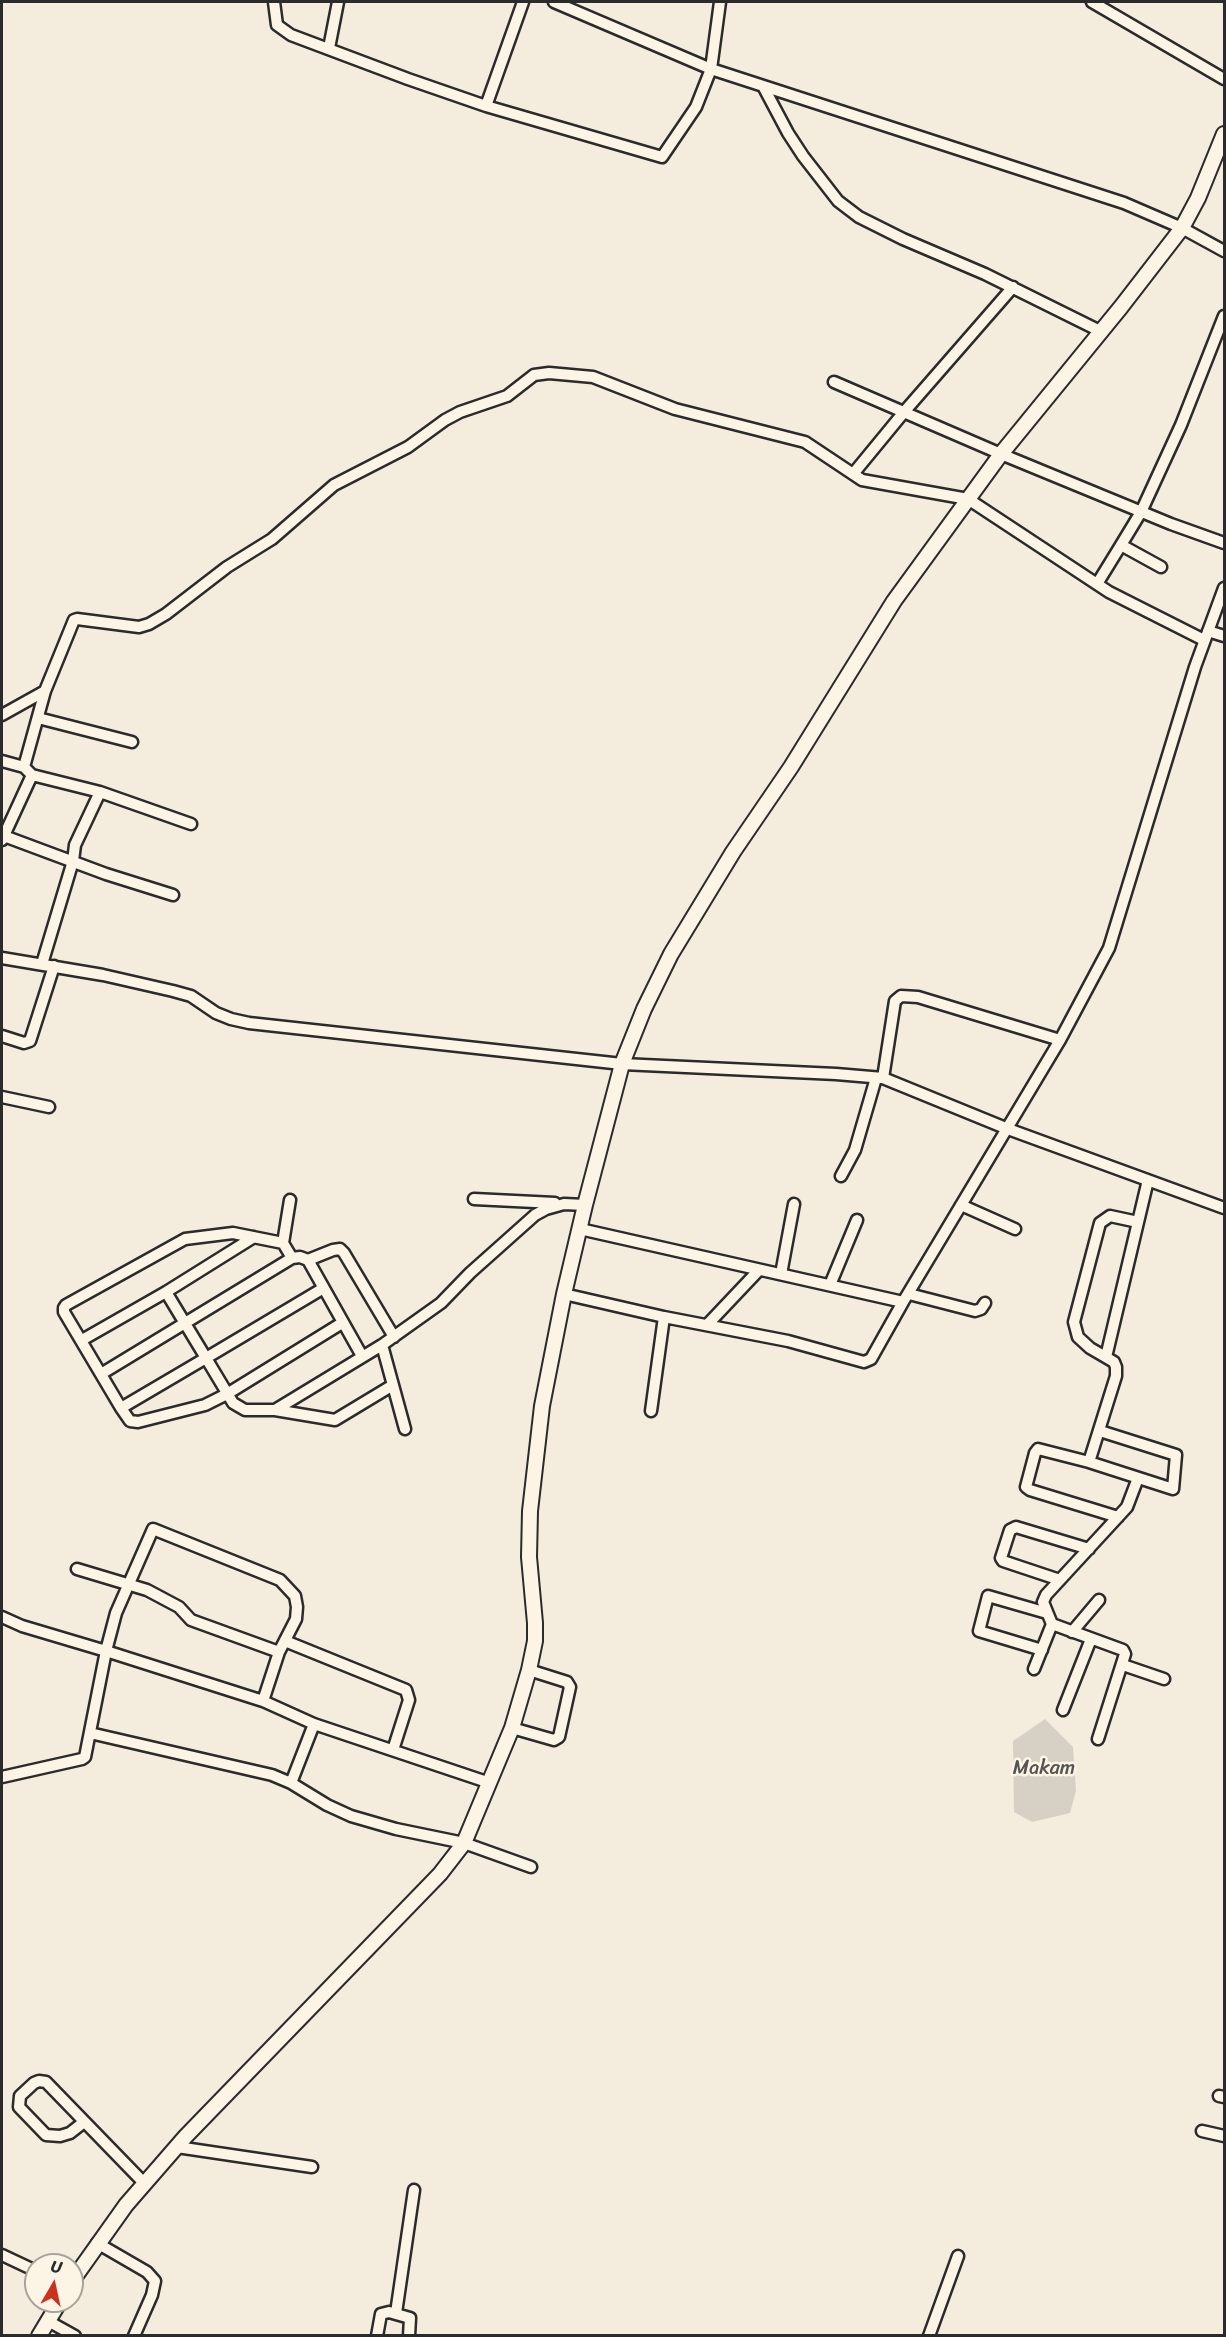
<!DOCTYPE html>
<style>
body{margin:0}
#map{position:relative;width:1226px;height:2337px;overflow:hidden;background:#f4edde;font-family:Sriracha,sans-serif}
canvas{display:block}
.frame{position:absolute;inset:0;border:3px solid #2b2b2b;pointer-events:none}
.north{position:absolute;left:24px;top:2253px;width:60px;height:60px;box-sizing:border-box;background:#fcf5e5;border:2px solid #a8a49b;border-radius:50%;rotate:9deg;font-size:16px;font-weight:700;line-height:24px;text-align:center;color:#2b2b2b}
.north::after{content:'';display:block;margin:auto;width:21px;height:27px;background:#c8321e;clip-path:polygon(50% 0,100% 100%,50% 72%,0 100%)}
</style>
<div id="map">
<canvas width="1226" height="2337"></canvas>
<div class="frame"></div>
<div class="north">U</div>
</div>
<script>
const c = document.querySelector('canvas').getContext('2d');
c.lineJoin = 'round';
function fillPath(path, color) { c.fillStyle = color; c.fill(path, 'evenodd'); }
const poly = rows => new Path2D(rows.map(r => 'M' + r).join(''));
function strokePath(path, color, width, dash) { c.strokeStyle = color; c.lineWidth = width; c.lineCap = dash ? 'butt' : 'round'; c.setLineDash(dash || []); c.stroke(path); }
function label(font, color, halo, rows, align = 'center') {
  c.font = font + ' Sriracha,sans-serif'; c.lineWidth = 5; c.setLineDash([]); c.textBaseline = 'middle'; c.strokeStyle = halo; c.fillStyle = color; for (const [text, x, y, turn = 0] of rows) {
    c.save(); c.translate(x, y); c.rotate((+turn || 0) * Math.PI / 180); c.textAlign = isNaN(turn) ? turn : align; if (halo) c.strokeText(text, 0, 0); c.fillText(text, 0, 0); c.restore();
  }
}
fillPath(poly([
 [1045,1719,1073,1747,1076,1791,1070,1813,1032,1822,1014,1812,1013,1741]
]), '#d6d1c4');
const minor = poly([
 [274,2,277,25,291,35,408,79,486,106,662,157,696,107,711,69,720,2],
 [554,2,711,69,1124,203,1182,228,1224,251],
 [1092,2,1224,79],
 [329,48,338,2],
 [763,86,788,133,803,156,838,201,859,217,903,239,985,274,1100,331],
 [486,106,523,2],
 [834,382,1001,454,1171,524,1224,543],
 [853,474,904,412,1013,287],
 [1161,567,1121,545,1141,512,1181,425,1224,316],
 [1097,584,1121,545],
 [1208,631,1224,636],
 [2,715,45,691],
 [38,718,132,742],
 [2,761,24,767],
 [191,824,100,792,32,775,24,767,45,691,74,620,77,619,139,627,149,624,166,614,227,567,272,539,334,485,408,447,445,420,460,412,507,396,534,375,549,373,593,377,675,409,805,442,862,480,968,499,1109,592,1204,640],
 [4,836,106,874,173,895],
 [2,840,32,775],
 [2,958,103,975,173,991,191,996,216,1013,231,1019,249,1023,622,1064,836,1074,883,1078,1008,1129,1224,1208],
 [42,964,73,861,75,845,100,792],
 [2,1036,24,1043,30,1041,54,966],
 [883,1078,895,1001,901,996,918,997,1060,1040],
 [2,1097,49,1107],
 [841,1176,855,1150,876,1078],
 [474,1199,555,1203],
 [961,1205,1015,1229],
 [580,1229,903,1302],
 [283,1243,290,1200],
 [308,1260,333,1250,340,1249,344,1253,394,1337],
 [781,1274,794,1204],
 [830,1285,857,1220],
 [166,1292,206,1358,322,1289],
 [564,1294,664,1317,788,1341,864,1362,871,1359,903,1302,1060,1040,1109,948,1195,667,1224,588],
 [909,1294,975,1311,981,1309,985,1303],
 [707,1325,759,1270],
 [82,1340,166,1292,254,1237],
 [382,1345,405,1429],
 [362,1356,308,1260,300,1257,292,1258,283,1243,233,1233,185,1239,66,1305,64,1308,64,1312,121,1408,206,1358,233,1403,245,1410,275,1410,335,1420,393,1385],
 [1106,1357,1148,1180],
 [101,1374,292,1258],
 [121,1408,130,1421,138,1422,205,1405,227,1394,342,1323],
 [275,1410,382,1345,441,1303,470,1273,535,1215,546,1209,564,1204,585,1205],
 [651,1411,664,1317],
 [1100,1431,1176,1455,1173,1489,1089,1462,1116,1376,1116,1367,1114,1362,1090,1348,1078,1337,1074,1322,1100,1223,1110,1216,1138,1222],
 [1089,1462,1038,1449,1035,1453,1026,1487,1030,1490,1118,1517],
 [77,1569,147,1590,179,1607,191,1620,279,1652],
 [1060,1580,1003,1561,1001,1558,1010,1530,1016,1527,1089,1549],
 [2,1617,22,1626,106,1651,263,1701,314,1724,490,1783],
 [1072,1632,1099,1600],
 [285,1641,406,1690,409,1700,393,1750],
 [1042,1650,979,1631,988,1596,1047,1613],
 [1123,1665,1164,1679],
 [1034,1669,1052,1624],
 [1063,1710,1091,1639],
 [512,1728,554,1740,559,1737,570,1687,567,1682,529,1670],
 [90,1733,272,1775,291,1783,327,1805,351,1816,396,1829,464,1843,531,1867],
 [1098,1739,1125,1654,1123,1650,1052,1624,1043,1602,1046,1595,1127,1507,1138,1478],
 [2,1777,82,1759,85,1757,106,1651,116,1613,153,1529,280,1580,295,1596,297,1607,296,1619,279,1652,263,1701],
 [291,1783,314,1724],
 [1219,2096,1224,2097],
 [84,2122,70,2133,60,2136,46,2135,19,2107,20,2096,34,2083,39,2081,46,2082,144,2183],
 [1202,2131,1224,2136],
 [177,2147,312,2167],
 [97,2243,147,2272,155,2281,152,2295,134,2336],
 [2,2255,36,2271],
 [396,2313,414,2190],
 [48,2321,75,2336],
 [377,2336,381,2314,389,2312,410,2318,409,2336],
 [929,2336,958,2256]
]);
const tertiary = poly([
 [72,2281,126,2205,186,2136,440,1874,464,1843,512,1728,529,1670,535,1641,535,1623,529,1557,530,1511,542,1406,564,1294,585,1205,622,1064,644,1009,671,954,733,852,791,767,894,601,1001,454,1121,307,1182,228,1198,198,1224,134],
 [39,2336,60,2301]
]);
strokePath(minor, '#2b2b2b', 15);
strokePath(tertiary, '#2b2b2b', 18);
strokePath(minor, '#fcf5e5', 10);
strokePath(tertiary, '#fcf5e5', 14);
label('20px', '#565451', '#fcf5e5', [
 ["Makam",1044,1769]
]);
</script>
